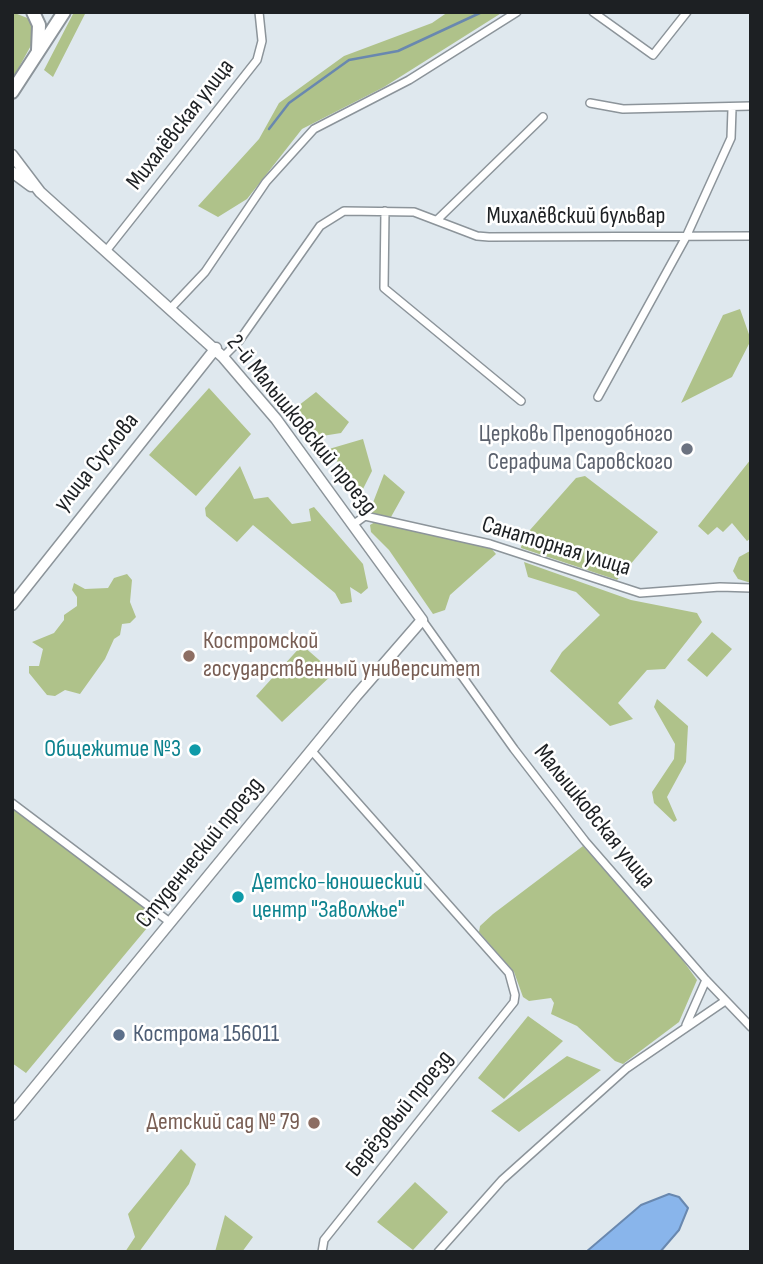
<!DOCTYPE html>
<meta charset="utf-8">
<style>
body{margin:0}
#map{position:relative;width:763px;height:1264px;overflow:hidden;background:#dfe8ee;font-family:"Sofia Sans Condensed",sans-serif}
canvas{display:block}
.frame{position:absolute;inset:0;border:14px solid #1d2023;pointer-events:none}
</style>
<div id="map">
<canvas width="763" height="1264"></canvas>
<div class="frame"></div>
</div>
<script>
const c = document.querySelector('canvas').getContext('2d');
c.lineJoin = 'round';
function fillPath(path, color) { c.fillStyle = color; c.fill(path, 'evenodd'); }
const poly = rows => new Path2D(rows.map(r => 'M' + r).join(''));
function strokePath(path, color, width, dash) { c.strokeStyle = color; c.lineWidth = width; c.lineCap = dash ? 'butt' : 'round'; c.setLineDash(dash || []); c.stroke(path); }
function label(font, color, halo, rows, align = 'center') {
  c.font = font + ' "Sofia Sans Condensed",sans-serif'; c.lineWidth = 5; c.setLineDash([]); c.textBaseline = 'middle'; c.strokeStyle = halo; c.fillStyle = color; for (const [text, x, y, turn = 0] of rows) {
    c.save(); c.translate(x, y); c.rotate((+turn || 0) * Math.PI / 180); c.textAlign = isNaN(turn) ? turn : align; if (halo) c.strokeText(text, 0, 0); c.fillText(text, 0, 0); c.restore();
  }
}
fillPath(poly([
 [12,12,30,19,34,24,34,40,12,80],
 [74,12,86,12,53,77,44,70],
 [448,12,503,12,384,87,302,129,247,199,218,217,198,206,259,139,279,103,344,56,432,23],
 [740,309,751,340,732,377,681,403,723,315],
 [209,388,251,434,196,496,149,455],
 [316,392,349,422,341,433,316,437,294,409],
 [363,439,372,471,360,495,329,449],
 [751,459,751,538,747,541,732,523,723,532,717,527,708,535,698,526],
 [240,466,254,499,268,497,292,524,311,521,309,509,314,507,363,564,368,588,361,594,350,587,352,602,341,604,335,593,253,525,237,542,206,516,205,508],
 [384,474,405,492,391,517,369,513],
 [585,476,658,532,617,580,521,548,522,539,576,478],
 [375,522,490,547,496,554,450,595,445,610,433,614,389,550,371,532,370,525],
 [750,551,751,553,751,583,738,579,733,571,739,557],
 [524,562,631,600,697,613,702,622,665,669,647,670,618,703,633,719,610,726,550,671,562,652,600,615,576,592,528,577],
 [127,574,132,580,130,602,136,617,130,623,122,624,120,635,114,639,105,659,80,694,65,690,55,696,47,695,29,673,29,666,39,666,43,649,32,642,54,633,64,620,64,615,77,606,77,597,72,590,74,583,85,589,108,588,114,578],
 [712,632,732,649,707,677,687,660],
 [302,645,334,673,282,722,256,696],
 [657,699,688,726,686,762,667,797,677,820,674,822,654,803,652,792,674,759,675,744,654,707],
 [12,808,157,916,26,1073,12,1063],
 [583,846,674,948,697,980,679,1022,623,1064,615,1061,577,1026,551,1014,554,1003,551,998,529,1001,523,997,514,972,479,932,480,926,493,914],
 [528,1016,563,1041,504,1099,478,1078],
 [567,1056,601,1070,519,1132,491,1111],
 [181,1149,196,1164,189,1184,139,1252,125,1252,135,1237,128,1214],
 [415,1182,448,1212,413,1250,377,1222],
 [225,1215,253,1237,242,1252,215,1252]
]), '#afc28a');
const water = poly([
 [669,1194,679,1197,688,1208,679,1230,660,1252,586,1252,641,1205,669,1194]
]);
fillPath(water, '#89b5eb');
strokePath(water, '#6988af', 2);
strokePath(poly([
 [269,129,289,103,349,60,398,51,482,12]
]), '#6988af', 2.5);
const street = poly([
 [593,12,653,55,687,12],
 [590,103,623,109,751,106],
 [385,211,384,288,521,401],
 [437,220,543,117],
 [106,251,257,60,262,41,259,12],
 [170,309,205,272,266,182,314,129,409,80,517,12],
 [223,357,239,341,320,226,344,211,414,212,477,236,489,237,751,236],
 [598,397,686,237,731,138,732,109],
 [354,524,365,516,490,544,640,593,720,587,751,588],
 [422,620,514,749,585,841,706,980,751,1027],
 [311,750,509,973,515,995,514,1002,324,1240,322,1252],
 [12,803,171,923],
 [686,1025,706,980],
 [438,1252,502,1180,627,1068,725,1001]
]);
const secondary = poly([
 [12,155,40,192,223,357,276,419,422,620,356,696,12,1115],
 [12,172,31,186],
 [12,605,216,348]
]);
const highway = poly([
 [33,12,39,25,38,50],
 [12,92,64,12]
]);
strokePath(street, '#8c949a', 10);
strokePath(secondary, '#8c949a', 13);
strokePath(highway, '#8c949a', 16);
strokePath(street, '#fff', 7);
strokePath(secondary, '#fff', 10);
strokePath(highway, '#fff', 12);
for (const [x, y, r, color] of [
 [687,449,7,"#6b7280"],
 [189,656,7,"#8d6e63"],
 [195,750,7,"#0f9aa8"],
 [238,897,7,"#0f9aa8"],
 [119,1035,7,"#5c6f8a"],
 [314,1123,7,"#8d6e63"]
]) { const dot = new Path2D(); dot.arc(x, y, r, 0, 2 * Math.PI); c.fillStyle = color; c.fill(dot); strokePath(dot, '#fff', 2.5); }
label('24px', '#1d2023', '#fff', [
 ["Михалёвская улица",181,125,-52],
 ["Михалёвский бульвар",576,217],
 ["2-й Малышковский проезд",301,425,51],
 ["улица Суслова",97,463,-51],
 ["Санаторная улица",556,547,17],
 ["Малышковская улица",594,817,51],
 ["Студенческий проезд",200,853,-51],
 ["Берёзовый проезд",400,1114,-51]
]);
label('24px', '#5b616d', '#fff', [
 ["Церковь Преподобного",673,435],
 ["Серафима Саровского",673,463]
], 'right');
label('24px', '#785e54', '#fff', [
 ["Костромской",203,642],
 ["государственный университет",203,670],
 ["Детский сад № 79",300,1123,"right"]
], 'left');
label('24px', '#0d838f', '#fff', [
 ["Общежитие №3",181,750],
 ["Детско-юношеский",252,883,"left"],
 ["центр \"Заволжье\"",252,911,"left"]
], 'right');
label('24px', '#4e5e75', '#fff', [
 ["Кострома 156011",133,1035]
], 'left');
</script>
